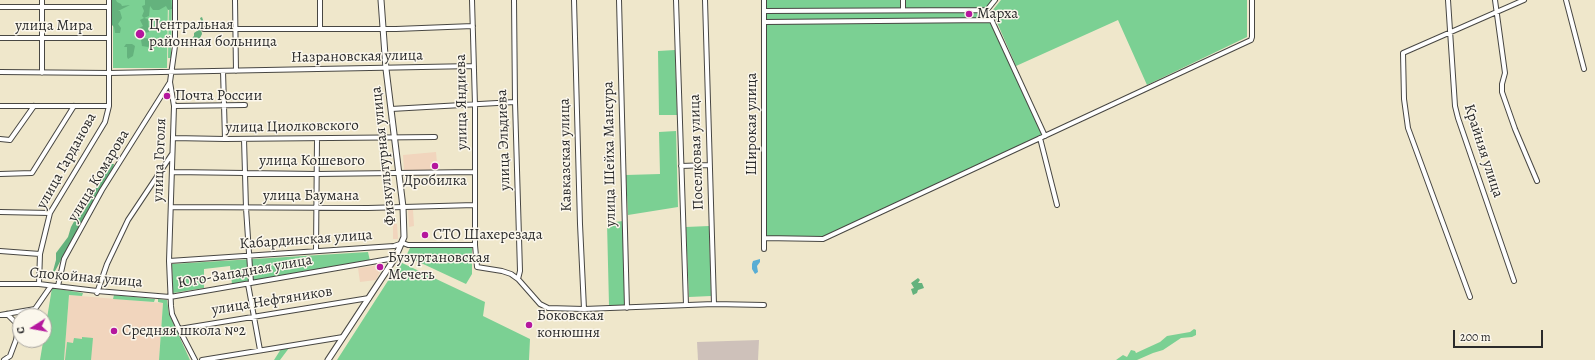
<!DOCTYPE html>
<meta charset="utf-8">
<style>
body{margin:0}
#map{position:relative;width:1595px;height:360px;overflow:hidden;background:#efe7cb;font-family:Alegreya,serif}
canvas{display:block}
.north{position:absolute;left:12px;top:308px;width:40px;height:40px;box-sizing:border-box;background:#fbf7ec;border:1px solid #a8a59f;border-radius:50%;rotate:259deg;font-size:11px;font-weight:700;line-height:16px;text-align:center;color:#2b2b2b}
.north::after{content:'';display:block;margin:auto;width:14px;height:18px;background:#b5179e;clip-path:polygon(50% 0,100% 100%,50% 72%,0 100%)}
.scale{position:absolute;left:1453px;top:330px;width:90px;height:18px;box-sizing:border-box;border:2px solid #2b2b2b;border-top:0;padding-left:5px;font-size:12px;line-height:14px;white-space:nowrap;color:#2b2b2b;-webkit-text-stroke:3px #fbf7ec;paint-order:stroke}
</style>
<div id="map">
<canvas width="1595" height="360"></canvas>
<div class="north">С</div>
<div class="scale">200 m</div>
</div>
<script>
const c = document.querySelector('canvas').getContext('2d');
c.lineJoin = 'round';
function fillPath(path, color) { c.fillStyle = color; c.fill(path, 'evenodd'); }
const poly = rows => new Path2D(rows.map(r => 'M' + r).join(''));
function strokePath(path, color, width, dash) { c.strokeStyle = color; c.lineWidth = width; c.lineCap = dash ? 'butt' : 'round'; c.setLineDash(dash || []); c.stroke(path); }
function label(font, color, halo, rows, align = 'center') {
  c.font = font + ' Alegreya,serif'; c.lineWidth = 3; c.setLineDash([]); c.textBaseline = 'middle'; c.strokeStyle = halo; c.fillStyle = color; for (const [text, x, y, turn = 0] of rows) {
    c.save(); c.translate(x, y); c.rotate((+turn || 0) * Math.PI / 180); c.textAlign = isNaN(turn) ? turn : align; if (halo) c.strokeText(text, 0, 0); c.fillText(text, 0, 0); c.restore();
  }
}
fillPath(poly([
 [436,152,437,163,433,163,433,170,404,171,403,155],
 [408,210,413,210,414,226,409,227],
 [393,224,397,224,398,239,393,239],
 [379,265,378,268,382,268,376,280,360,282,358,268],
 [69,295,163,303,159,360,64,360]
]), '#f1d5bd');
fillPath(poly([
 [759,340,758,360,698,360,697,342]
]), '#cec1ba');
fillPath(poly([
 [113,0,168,0,167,68,113,68],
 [169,0,172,0,171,58,168,58],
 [764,0,995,0,988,10,1045,136,823,239,764,238],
 [1001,0,1247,0,1247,37,1147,85,1118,20,1016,66,992,11],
 [675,50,677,115,659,115,658,51],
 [676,131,678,207,628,215,626,175,660,174,659,132],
 [623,221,625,305,609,305,607,223],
 [709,226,711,296,689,297,686,227],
 [410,248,472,248,472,274,466,284,406,256],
 [368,252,370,261,232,284,230,266,204,269,204,288,173,293,172,264],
 [400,262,485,302,483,316,530,339,529,360,337,360],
 [52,288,83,293,82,296,69,295,64,360,40,360],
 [114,295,155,299,154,302,113,299],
 [158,299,167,300,169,314,190,360,159,360,163,303,158,302],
 [1194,329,1196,330,1196,335,1192,337,1181,338,1163,350,1153,353,1137,360,1116,360,1123,355,1127,357,1131,350,1135,351,1136,353,1160,342,1167,336,1190,332],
 [82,337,93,338,91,360,65,360,67,342,73,343,74,338,82,339],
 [289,348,280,360,274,360,281,349]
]), '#7bd093');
fillPath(poly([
 [111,0,116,0,117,2,121,4,122,6,130,5,118,11,120,11,122,18,118,24,121,28,120,33,115,33,114,27,111,24],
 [145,0,171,0,172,9,168,10,166,6,159,10,153,10,150,6,149,16,144,18,148,19,149,32,140,34,139,34,140,32,139,28,143,26,140,20,144,18,142,16,144,11,142,6,145,5],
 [202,17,204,23,203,27,201,29,202,34,199,40,193,42,193,47,192,48,189,46,188,42,194,36,194,33,200,29,202,23,200,18],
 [144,38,152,39,154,43,148,47,142,46,141,40],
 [126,44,132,44,135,46,133,56,128,59,127,57,127,47,124,47],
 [111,164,114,164,113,170,68,247,54,273,53,271,56,260,56,253,68,237,71,227,83,205,100,183],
 [918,278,920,280,918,283,922,283,924,288,918,290,917,293,913,295,911,289,914,288,911,283]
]), '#64b27d');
fillPath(poly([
 [760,259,760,262,757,266,758,272,755,274,752,269,752,264,753,261]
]), '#58add4');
const minor = poly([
 [42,0,42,73],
 [175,0,175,46,170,82,174,106,169,261,171,306,172,314,179,329,195,360],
 [235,0,236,71],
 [514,0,515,102,520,271,518,279],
 [574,0,580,224,584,309],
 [619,0,627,308],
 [676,0,686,305],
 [705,0,714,304],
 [764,0,764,249],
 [903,0,903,10],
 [1448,0,1455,106,1458,118,1514,281],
 [1495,0,1505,73,1502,84,1502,92,1515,129,1537,181],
 [1566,0,1584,69],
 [0,7,109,7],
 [987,10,1045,136],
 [987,10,995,0],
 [764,11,987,10],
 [764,22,992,20],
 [320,28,320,0],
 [204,29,396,29,473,26],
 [0,38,108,38],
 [223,71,225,139],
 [0,72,109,73,474,66],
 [0,106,109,106],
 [174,106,245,105],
 [391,109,515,102],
 [173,138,225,139,435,137],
 [1040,138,1057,205],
 [0,139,10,140,34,106],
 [244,139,246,208,251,283],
 [681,166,709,165],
 [173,172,317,174,475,172],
 [0,174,32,173,74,106],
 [171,207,368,208,475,205],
 [0,212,50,213],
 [764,238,823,239,1251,40,1252,37,1252,0],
 [475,245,477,267,502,271,511,274,518,279,540,304,548,308,584,309,714,304,764,305],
 [0,251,40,254],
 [316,251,317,139],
 [169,261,394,246,403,243,408,245,475,245,475,105,472,0],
 [0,284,39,284,97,291,170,297,395,258],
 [39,284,40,254,50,213,105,122,109,106,109,0],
 [248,284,260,350],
 [58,286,64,259,102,190,170,82],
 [97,293,107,264,128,220,172,154],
 [1470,297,1408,128,1404,99,1403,53,1524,0],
 [0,315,35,309,51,286],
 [179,329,369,298],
 [4,360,10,356,16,340,17,334,16,323,7,314],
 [202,360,343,337]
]);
const major = poly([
 [328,360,395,258,404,237,403,207,386,69,381,0]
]);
strokePath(minor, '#484743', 6);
strokePath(major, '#484743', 7);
strokePath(minor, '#fff', 4);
strokePath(major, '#fff', 5);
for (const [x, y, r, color] of [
 [969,14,4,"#b5179e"],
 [140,34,5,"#b5179e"],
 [167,96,4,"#b5179e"],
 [435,166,4,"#b5179e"],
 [425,235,4,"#b5179e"],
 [380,267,4,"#b5179e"],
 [529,325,4,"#b5179e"],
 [114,331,4,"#b5179e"]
]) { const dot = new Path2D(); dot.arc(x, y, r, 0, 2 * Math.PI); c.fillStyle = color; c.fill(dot); strokePath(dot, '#fbf7ec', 1.5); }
label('15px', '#2b2b2b', '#fbf7ec', [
 ["Марха",977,14],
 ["Центральная",149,25],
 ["районная больница",149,42],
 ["Почта России",175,96],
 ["Дробилка",435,181,"center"],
 ["СТО Шахерезада",433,235],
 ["Бузуртановская",388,258],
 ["Мечеть",388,275],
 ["Боковская",537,316],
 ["конюшня",537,333],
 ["Средняя школа №2",122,331]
], 'left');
label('15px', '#2b2b2b', '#fbf7ec', [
 ["улица Мира",54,26],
 ["Назрановская улица",357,57,-1],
 ["улица Яндиева",462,102,-91],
 ["Широкая улица",752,124,-90],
 ["улица Циолковского",292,127,-1],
 ["улица Эльдиева",504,140,-92],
 ["Крайняя улица",1483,151,72],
 ["Поселковая улица",697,152,-92],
 ["улица Шейха Мансура",610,154,-91],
 ["Кавказская улица",566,155,-91],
 ["Физкультурная улица",384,156,-96],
 ["улица Гоголя",160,160,-88],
 ["улица Гарданова",67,161,-61],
 ["улица Кошевого",312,161],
 ["улица Комарова",99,176,-59],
 ["улица Баумана",311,196],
 ["Кабардинская улица",306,240,-4],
 ["Юго-Западная улица",245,272,-10],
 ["Спокойная улица",86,278,5],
 ["улица Нефтяников",272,301,-9]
]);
</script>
